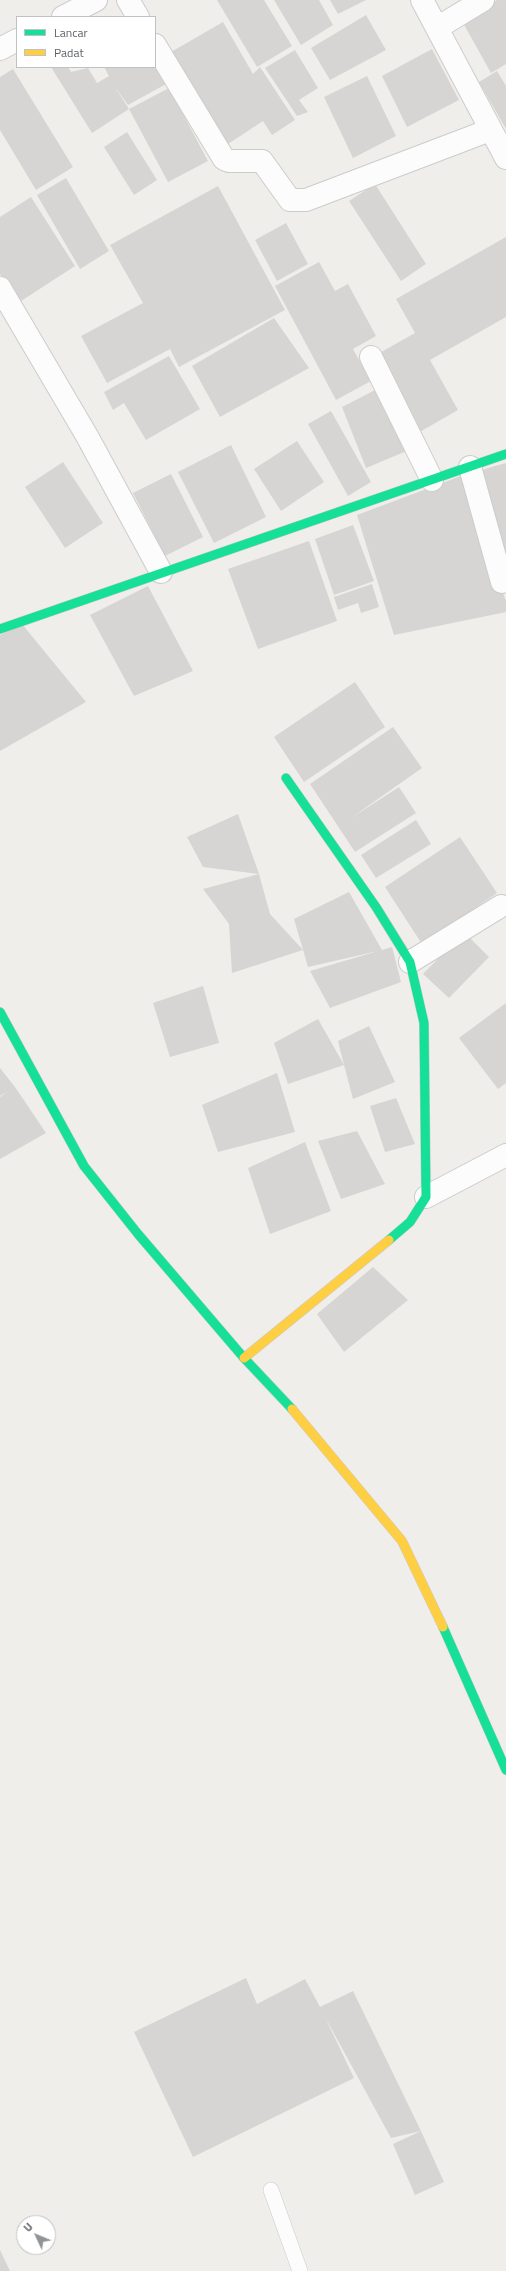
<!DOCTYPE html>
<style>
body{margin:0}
#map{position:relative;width:506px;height:2271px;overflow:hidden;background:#efeeea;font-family:"Titillium Web",sans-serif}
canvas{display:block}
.legend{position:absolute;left:16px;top:16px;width:140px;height:52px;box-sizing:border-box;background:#fff;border:1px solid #bfc1c3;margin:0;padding:5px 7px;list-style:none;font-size:12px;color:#5f6368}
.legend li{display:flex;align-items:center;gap:8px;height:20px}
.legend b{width:20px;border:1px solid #bfc1c3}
.north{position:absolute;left:16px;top:2215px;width:40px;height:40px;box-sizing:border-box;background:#fff;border:1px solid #bfc1c3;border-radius:50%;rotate:314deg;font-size:11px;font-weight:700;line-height:16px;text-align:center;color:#5f6368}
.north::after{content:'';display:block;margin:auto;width:14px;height:18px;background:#919496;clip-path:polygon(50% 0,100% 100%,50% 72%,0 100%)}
</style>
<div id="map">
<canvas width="506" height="2271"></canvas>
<ul class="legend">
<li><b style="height:5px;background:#16e098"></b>Lancar</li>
<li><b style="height:5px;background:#ffcf43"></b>Padat</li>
</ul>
<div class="north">U</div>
</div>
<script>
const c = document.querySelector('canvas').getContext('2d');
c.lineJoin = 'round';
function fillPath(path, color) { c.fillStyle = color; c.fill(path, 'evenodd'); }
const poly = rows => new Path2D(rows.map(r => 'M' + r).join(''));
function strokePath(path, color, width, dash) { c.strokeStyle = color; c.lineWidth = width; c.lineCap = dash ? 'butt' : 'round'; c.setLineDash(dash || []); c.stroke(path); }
fillPath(poly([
 [217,0,264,0,292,46,257,67],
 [274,0,319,0,333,25,301,45],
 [330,0,366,0,338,14],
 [497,0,506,0,506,64,491,73,462,21],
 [366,15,386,50,330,80,311,48],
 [223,22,253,74,260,67,295,120,272,135,263,121,222,148,171,52],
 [432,49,459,100,407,127,382,76],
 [295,50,318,88,299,100,308,112,297,116,265,68],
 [155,59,168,83,128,105,115,87,129,109,169,88,208,161,168,182,129,109,92,133,51,67,68,67,71,72,88,68,97,83,109,76,104,67,155,67],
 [13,69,73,167,36,190,0,130,0,77],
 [497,71,506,86,506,129,479,82],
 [367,76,396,136,353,158,324,97],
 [127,132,157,180,134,195,104,147],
 [66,178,109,251,80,269,37,195],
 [375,184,426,264,401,281,349,201],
 [218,186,285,310,179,367,170,349,107,383,81,336,143,303,110,245],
 [31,197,75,266,18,303,0,274,0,217],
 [286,223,308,264,277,281,255,240],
 [506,237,506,317,430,360,458,410,418,433,374,356,415,333,396,299],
 [319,262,335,291,348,284,376,336,353,349,371,381,336,400,275,286],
 [274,318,309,368,220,417,192,366],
 [169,356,200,409,146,440,124,403,113,410,104,392],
 [379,388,409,450,366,468,342,407],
 [331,411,371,482,348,496,308,424],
 [297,441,324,482,281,511,254,469],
 [231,445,266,517,214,543,178,472],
 [63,462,103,523,65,548,25,487],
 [506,463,506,567,478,471],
 [171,474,203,537,165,556,133,493],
 [461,476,506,601,506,612,394,635,357,515],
 [353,525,374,581,334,595,315,539],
 [309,541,337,621,258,649,228,569],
 [372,584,379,607,361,613,358,603,338,610,334,597],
 [148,586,193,671,134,696,90,615],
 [22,624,86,702,0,751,0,635],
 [355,682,385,727,304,782,274,737],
 [393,727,422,768,351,818,399,787,416,813,355,852,310,784],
 [238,814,259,874,270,914,303,950,232,973,229,924,203,889,259,874,203,867,187,837],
 [416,820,431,844,376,878,361,855],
 [460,837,497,893,422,944,385,887],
 [349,892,382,950,392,947,401,982,330,1008,310,971,378,951,308,967,294,919],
 [464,932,489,957,449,998,423,974],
 [203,986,219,1043,170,1057,153,1003],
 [506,1003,506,1083,498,1089,459,1038],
 [318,1019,344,1065,338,1041,369,1026,395,1082,353,1099,344,1065,288,1084,274,1043],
 [0,1068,15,1087,46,1133,0,1159,0,1097,8,1091,0,1096],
 [277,1073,295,1132,218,1152,202,1105],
 [396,1098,415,1144,385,1152,370,1106],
 [357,1131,385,1184,341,1199,318,1141],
 [305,1142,331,1211,270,1234,248,1168],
 [373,1267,408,1300,344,1352,317,1314],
 [246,1978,257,2004,305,1979,320,2007,353,1991,421,2131,444,2182,415,2195,393,2144,421,2131,391,2138,325,2017,354,2078,193,2157,134,2032],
 [0,2250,10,2271,0,2271]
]), '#d6d5d3');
const lane = poly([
 [271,2190,300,2271]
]);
const street = poly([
 [128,0,138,17],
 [422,0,506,158],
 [63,17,96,0],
 [437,28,483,0],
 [155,45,224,159,229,161,262,161,290,200,306,200,490,130],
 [0,49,17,40],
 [0,288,87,436,161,572],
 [371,357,432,480],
 [470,467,502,582],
 [410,962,501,906],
 [426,1197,506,1155]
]);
const fast = poly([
 [0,629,506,454],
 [286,778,376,907,410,962,424,1023,426,1197,410,1222,389,1240],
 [0,1012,84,1166,138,1234,244,1358,292,1409],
 [443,1627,506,1770]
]);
const slow = poly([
 [244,1358,389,1240],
 [292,1409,402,1541,443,1627]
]);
strokePath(lane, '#cbcccc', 16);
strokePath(street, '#cbcccc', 24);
strokePath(fast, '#cacacb', 10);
strokePath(slow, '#cacacb', 10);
strokePath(lane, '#fdfcfc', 15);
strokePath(street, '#fdfcfc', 22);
strokePath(fast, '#16e098', 9);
strokePath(slow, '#ffcf43', 9);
</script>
